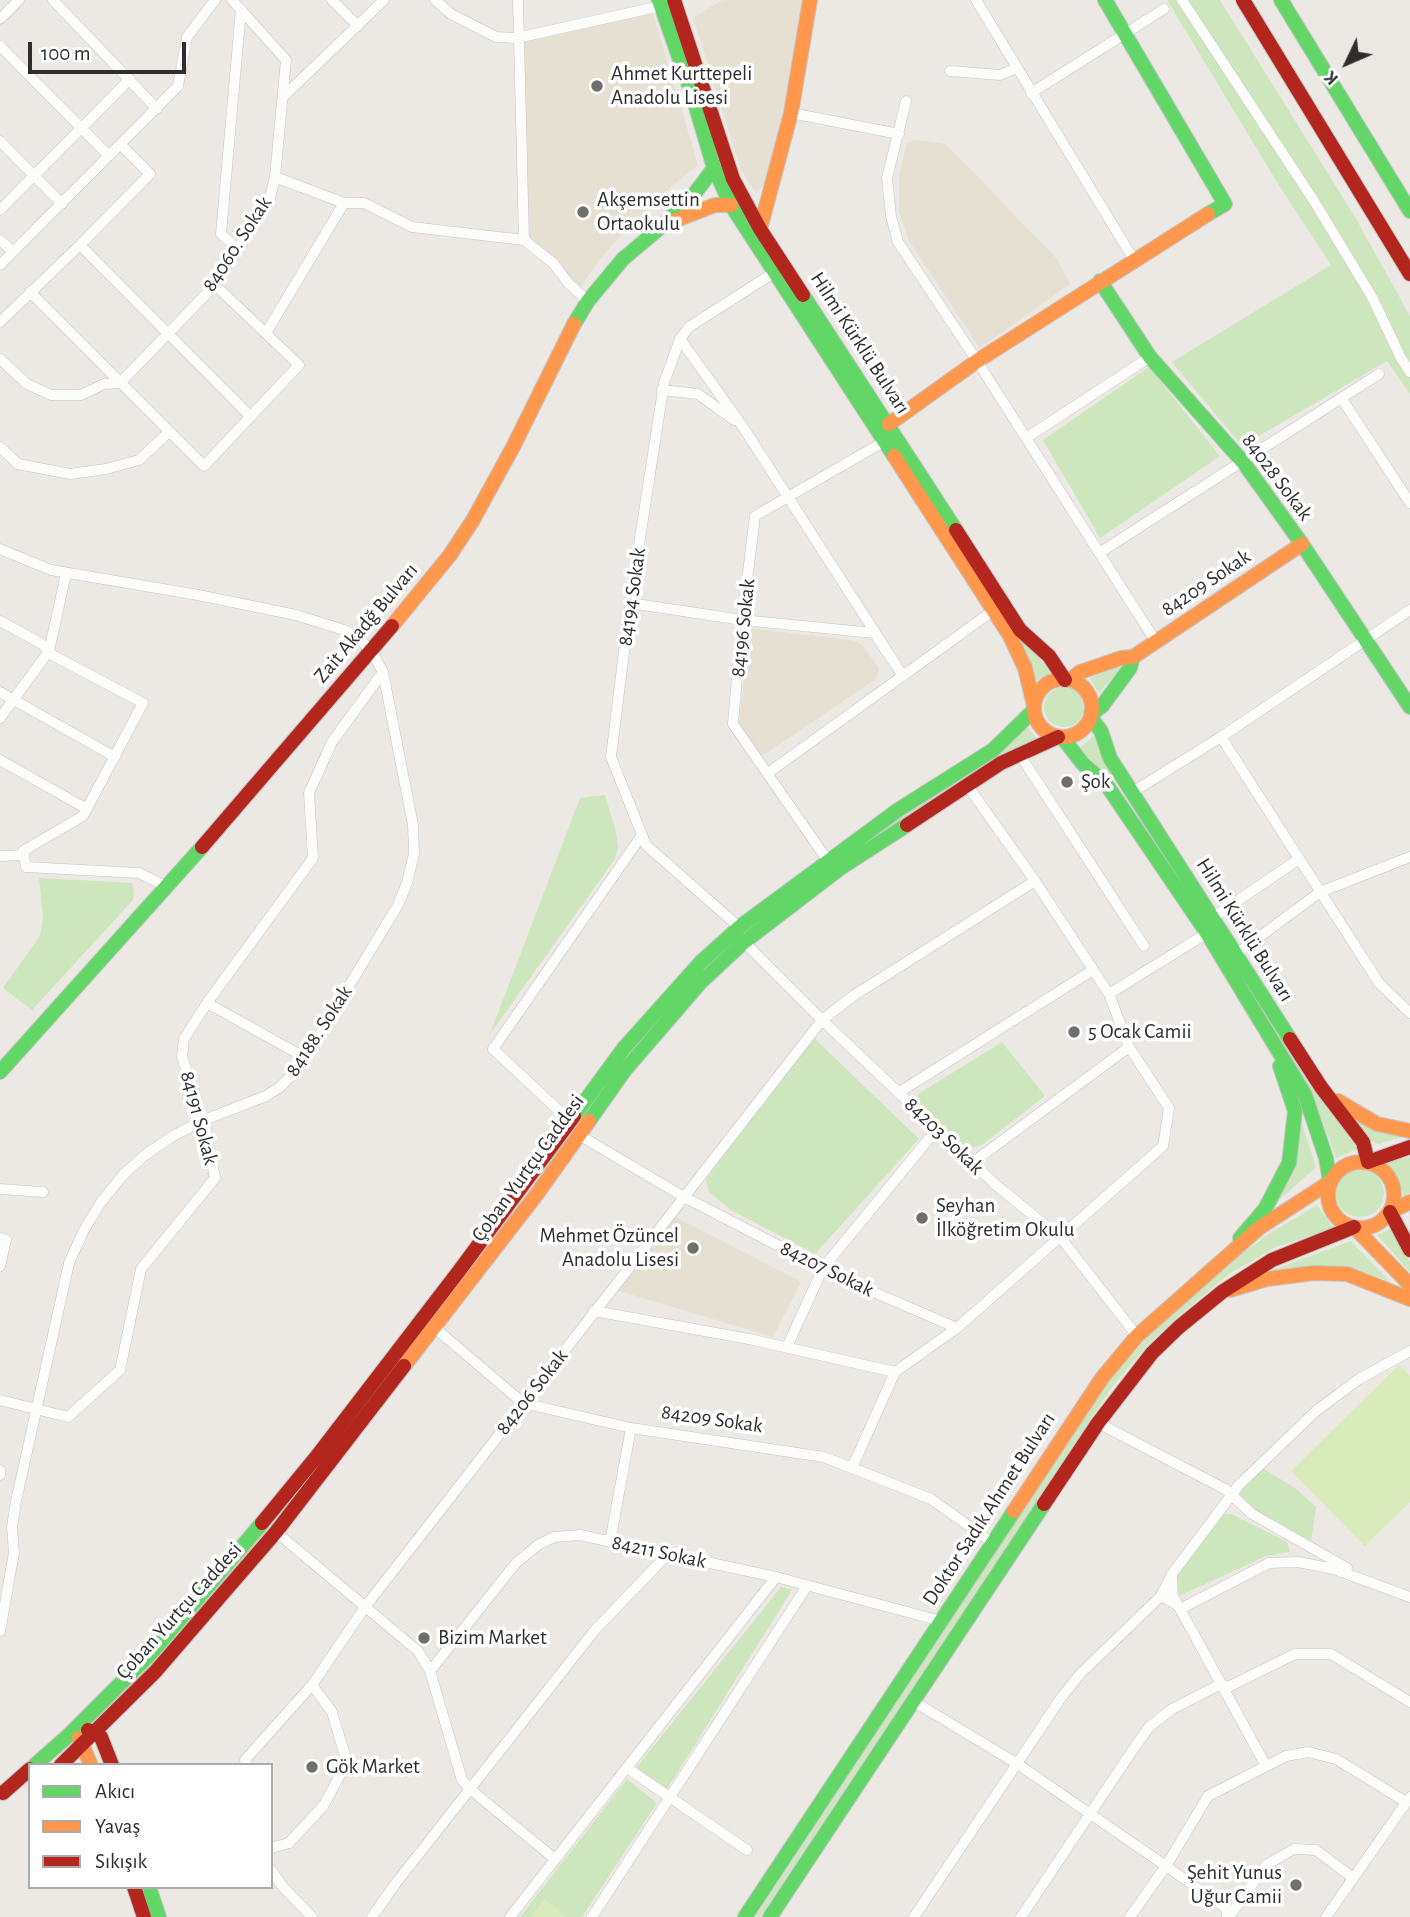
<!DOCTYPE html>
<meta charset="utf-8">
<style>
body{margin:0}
#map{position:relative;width:1410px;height:1917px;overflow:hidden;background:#ece8e4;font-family:"Alegreya Sans",sans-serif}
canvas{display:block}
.legend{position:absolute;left:28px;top:1763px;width:245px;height:126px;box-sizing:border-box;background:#fff;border:2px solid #ababab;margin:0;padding:9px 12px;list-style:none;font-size:21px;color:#2e2e2e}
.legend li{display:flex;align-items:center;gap:14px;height:35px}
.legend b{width:35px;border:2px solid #ababab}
.north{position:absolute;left:1312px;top:28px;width:70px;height:70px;-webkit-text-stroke:5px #fff;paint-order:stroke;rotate:226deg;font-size:19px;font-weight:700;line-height:28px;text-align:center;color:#2e2e2e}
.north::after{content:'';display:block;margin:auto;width:24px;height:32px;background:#2e2e2e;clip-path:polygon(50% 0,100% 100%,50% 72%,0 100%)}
.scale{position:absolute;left:28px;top:42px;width:158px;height:32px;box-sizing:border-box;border:4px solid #2e2e2e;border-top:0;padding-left:9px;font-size:21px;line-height:24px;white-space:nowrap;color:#2e2e2e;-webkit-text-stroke:5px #fff;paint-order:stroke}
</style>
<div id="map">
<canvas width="1410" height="1917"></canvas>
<ul class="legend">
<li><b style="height:9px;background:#63d668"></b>Akıcı</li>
<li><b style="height:9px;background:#ff974d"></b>Yavaş</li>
<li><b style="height:9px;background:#b3261e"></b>Sıkışık</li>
</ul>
<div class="north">K</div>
<div class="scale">100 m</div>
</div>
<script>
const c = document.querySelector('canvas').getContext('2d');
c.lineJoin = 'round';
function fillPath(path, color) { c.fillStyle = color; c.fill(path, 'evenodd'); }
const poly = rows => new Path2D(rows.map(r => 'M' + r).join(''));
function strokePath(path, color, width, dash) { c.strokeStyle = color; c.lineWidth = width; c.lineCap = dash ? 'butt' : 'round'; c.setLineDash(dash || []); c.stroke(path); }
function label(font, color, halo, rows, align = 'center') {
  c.font = font + ' "Alegreya Sans",sans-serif'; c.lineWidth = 7; c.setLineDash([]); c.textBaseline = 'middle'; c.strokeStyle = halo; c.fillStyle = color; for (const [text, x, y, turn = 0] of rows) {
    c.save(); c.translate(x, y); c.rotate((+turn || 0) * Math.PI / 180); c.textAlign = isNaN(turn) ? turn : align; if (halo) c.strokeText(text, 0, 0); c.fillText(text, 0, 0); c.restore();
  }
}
fillPath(poly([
 [723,0,804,0,775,165,767,182,756,193,741,170,693,17],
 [652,10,698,165,661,195,626,230,601,258,577,292,523,237,521,42],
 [916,140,946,144,1057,259,1070,284,980,348,909,241,899,212,899,176,907,143],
 [750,628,857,641,863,646,879,668,876,679,762,756,739,723],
 [672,1215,801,1282,773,1337,619,1291]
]), '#e6e0d3');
fillPath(poly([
 [665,0,668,0,726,177,1020,637,1052,672,1036,681,1017,639,737,204,724,178],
 [1167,0,1220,0,1355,217,1410,316,1410,394,1387,361,1242,446,1172,362,1331,265,1280,187],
 [1149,367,1220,456,1100,538,1043,440],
 [1125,664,1099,693,1090,678],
 '1044 707a20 20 0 1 1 40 0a20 20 0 1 1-40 0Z',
 [1026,725,1037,739,831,869,623,1065,369,1403,255,1546,158,1659,97,1719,99,1714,157,1657,621,1063,679,992,739,935,888,826,995,756],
 [1094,735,1113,780,1235,963,1314,1091,1359,1148,1336,1158,1312,1093,1111,782,1080,748],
 [605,795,616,832,618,848,615,859,490,1034,580,798],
 [39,878,132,883,134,891,133,900,32,1010,3,988,40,936,43,916],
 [814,1038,919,1139,815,1254,731,1210,709,1192,706,1179],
 [1002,1042,1045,1096,983,1144,973,1148,955,1143,918,1108,915,1099,920,1093],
 [1298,1111,1316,1167,1267,1211],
 [1348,1114,1375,1130,1402,1137,1379,1144,1373,1142,1360,1131],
 [1410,1157,1410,1193,1404,1196,1398,1179,1387,1162],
 '1336 1193a24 24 0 1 1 48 0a24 24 0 1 1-48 0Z',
 [1317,1205,1333,1228,1276,1247,1229,1274,1183,1312,1146,1346,1110,1390,760,1917,755,1917,1105,1386,1143,1342,1210,1277,1270,1233],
 [1393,1228,1410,1262,1410,1272,1377,1235],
 [1351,1241,1390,1282,1360,1270,1336,1266,1302,1267,1264,1273],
 [1262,1468,1295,1488,1316,1507,1311,1541,1242,1503,1238,1488],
 [1224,1514,1231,1514,1287,1542,1290,1552,1266,1556,1179,1596,1175,1590,1175,1576,1217,1519],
 [781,1587,792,1590,667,1789,636,1768],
 [627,1779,657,1803,582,1917,520,1917]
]), '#cee6be');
fillPath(poly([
 [1399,1365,1410,1376,1410,1502,1365,1546,1291,1471],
 [545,1899,565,1916,564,1917,531,1917]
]), '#d9eabb');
const street = poly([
 [53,0,157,109],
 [332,0,358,26],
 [435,0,451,14,496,37,517,38,661,6],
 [518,0,524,240],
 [976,0,1134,260],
 [1182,0,1314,201,1372,297,1401,358,1410,372],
 [0,19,19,0],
 [0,46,109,156],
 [950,71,1000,75,1017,68],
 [1031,93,1164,9],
 [283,97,384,0],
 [906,101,887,178,891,216,898,242,977,361,1156,642],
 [791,113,899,134],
 [0,141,62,204],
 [275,177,344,203,364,203,412,227,524,240,553,263,569,284,588,301],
 [0,210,130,79],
 [0,240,13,252],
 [80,245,251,417],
 [238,249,221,234,241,9],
 [0,265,178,86,187,37,215,0],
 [30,292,204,466,299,365,215,285],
 [0,322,80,245,150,174,121,145],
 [266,333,344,203],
 [0,359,27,384,51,395,81,395,104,384,120,383,215,285,270,198,275,177,286,60,232,0],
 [662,390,698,394,734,420],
 [1342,399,1410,503],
 [1026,438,1150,357],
 [0,447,18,464,70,474,106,469,139,460,169,432],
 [0,549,51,570,198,595,296,615,344,630,359,638,372,652,383,672,413,825,414,854,407,883,398,905,317,1039,290,1077,280,1087,266,1096,204,1120,173,1136,145,1155,124,1174,101,1202,84,1230,69,1263,16,1501,12,1527,14,1553,0,1631],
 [1099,553,1379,374],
 [630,603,742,620,874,633,903,676,743,427,680,339],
 [0,621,42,644,54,656,143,703,83,816,23,851,26,867,139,873,167,887],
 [0,692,115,757],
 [0,718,49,651,66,574],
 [1221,737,1379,983,1410,1013],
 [1020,755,1144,946],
 [0,760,87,809],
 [768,773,994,610],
 [967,785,1035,881,1109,994,1207,933],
 [1131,793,1221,737,1410,610],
 [0,856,24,855],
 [828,861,733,724,742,620,755,516,885,441],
 [1212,918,1299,859],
 [739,927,646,845,611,757,630,603,664,383,680,339,689,327,775,272],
 [744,942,822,1020,996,1185,1061,1238,1137,1336],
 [1235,955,1320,892,1410,857],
 [207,1003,304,1057],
 [898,1093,1093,970],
 [570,1121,493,1049,642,835],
 [579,1135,684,1197,841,1278,957,1328,1163,1146,1169,1108,1129,1047],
 [972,1163,1129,1047,1109,994],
 [0,1189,43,1192],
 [0,1238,6,1240,0,1266],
 [594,1311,749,1339,895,1372],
 [435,1328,523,1403,631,1428,824,1457,931,1499,991,1542],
 [787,1347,823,1268,937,1129],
 [895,1372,957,1328],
 [0,1400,68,1417,120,1370,141,1269,215,1178,204,1120,182,1057,184,1039,207,1003,313,858,309,793,332,742,383,672],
 [1098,1423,1225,1489,1252,1514,1347,1568],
 [852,1468,895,1372],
 [0,1470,0,1475],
 [276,1532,418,1651,430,1671,462,1780,470,1789,555,1859],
 [610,1542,631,1428],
 [1172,1576,1173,1596,1266,1766],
 [1161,1596,1172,1574,1239,1485,1316,1411,1359,1379,1410,1351],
 [430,1671,516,1563,538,1545,554,1537,580,1535,776,1577,941,1621],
 [913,1701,1016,1763,1166,1866,1227,1909,1227,1917],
 [246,1765,245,1760,312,1685,365,1607,822,1020,853,996,1035,881],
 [627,1768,747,1850],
 [271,1848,289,1843,324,1805,347,1762,332,1712,312,1685],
 [271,1870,283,1887,312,1917],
 [372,1917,396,1883,595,1630,668,1554],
 [510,1917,776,1577],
 [592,1917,807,1586],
 [914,1917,1061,1698,1080,1674,1161,1596,1182,1608,1269,1563,1298,1562,1334,1569,1410,1597],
 [1021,1917,1132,1751,1149,1727,1172,1709,1221,1684,1228,1687,1295,1654,1331,1654,1410,1702],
 [1130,1917,1166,1866,1208,1796,1286,1756,1308,1752,1336,1759,1406,1802],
 [1229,1917,1266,1865,1294,1849,1316,1850,1353,1878],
 [1326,1917,1410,1797]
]);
const fast = poly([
 [659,0,693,97,714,168,731,205,894,456],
 [1105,0,1225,204,1208,214],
 [1281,0,1410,211],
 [1100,281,1150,357,1243,462,1302,544,1410,707],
 [803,295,956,530],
 [574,324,588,301,623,259,661,227,695,193,714,168],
 [1091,714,1102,706,1130,668,1133,657],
 [1091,718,1101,731,1110,758,1290,1039],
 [1062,737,1083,764,1106,784,1207,933,1305,1095,1326,1158,1330,1182],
 [0,1072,202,847],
 [574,1116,624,1048,701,962,741,926,898,810,993,750,1034,710],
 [589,1121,625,1070,700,983,744,942,842,867,907,825],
 [1240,1238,1265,1209,1289,1163,1295,1111,1280,1066],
 [35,1765,70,1734,153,1651,262,1523],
 [149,1887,159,1917],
 [745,1917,1014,1511],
 [770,1917,1044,1504]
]);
const slow = poly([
 [671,222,715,205,731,205],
 [760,229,791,113,810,0],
 [889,424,977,361,1208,214],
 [894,456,1010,636,1025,668,1034,706],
 [392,626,450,555,473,520,513,447,574,324],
 '1034 708a29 29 0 1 1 58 0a29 29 0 1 1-58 0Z',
 [1070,680,1080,672,1121,658,1133,657,1302,544],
 [1338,1101,1377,1124,1410,1131],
 '1328 1195a33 33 0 1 1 66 0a33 33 0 1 1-66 0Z',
 [1390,1212,1410,1202],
 [1354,1227,1410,1285],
 [1230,1290,1267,1279,1314,1273,1347,1274,1410,1299],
 [404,1366,537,1194,589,1121],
 [1014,1511,1102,1378,1137,1336,1259,1228,1330,1182],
 [79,1738,91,1765]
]);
const jam = poly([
 [674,0,733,179,760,229,803,295],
 [1243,0,1410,274],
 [956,530,1020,630,1049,656,1065,680],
 [907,825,1001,763,1058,737],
 [202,847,392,626],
 [1290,1039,1321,1087,1363,1142,1368,1162],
 [1368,1162,1410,1147],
 [1390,1212,1410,1250],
 [1044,1504,1098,1423,1152,1353,1179,1327,1222,1292,1272,1260,1354,1227],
 [262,1523,317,1456,459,1271,574,1116],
 [88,1730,101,1737,112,1765],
 [61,1765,155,1672,276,1532,404,1366],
 [3,1793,30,1769],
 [134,1887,144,1917]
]);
strokePath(street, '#c5c4c5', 11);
strokePath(fast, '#c5c4c5', 16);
strokePath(slow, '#c5c4c5', 16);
strokePath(jam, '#c5c4c5', 16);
strokePath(street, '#fcfcfb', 10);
strokePath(fast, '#63d668', 14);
strokePath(slow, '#ff974d', 14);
strokePath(jam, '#b3261e', 14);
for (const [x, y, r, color] of [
 [597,86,7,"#706f6e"],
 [583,212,7,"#706f6e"],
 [1067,782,7,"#706f6e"],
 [1074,1032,7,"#706f6e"],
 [922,1218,7,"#706f6e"],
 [693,1248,7,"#706f6e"],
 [424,1638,7,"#706f6e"],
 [312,1767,7,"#706f6e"],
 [1296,1885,7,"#706f6e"]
]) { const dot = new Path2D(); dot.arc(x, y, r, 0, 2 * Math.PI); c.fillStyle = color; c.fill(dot); strokePath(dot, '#fff', 2.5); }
label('21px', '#2e2e2e', '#fff', [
 ["Ahmet Kurttepeli",611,74],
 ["Anadolu Lisesi",611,98],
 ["Akşemsettin",597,200],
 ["Ortaokulu",597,224],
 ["Şok",1081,782],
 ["5 Ocak Camii",1088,1032],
 ["Seyhan",936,1206],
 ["İlköğretim Okulu",936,1230],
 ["Mehmet Özüncel",679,1236,"right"],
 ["Anadolu Lisesi",679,1260,"right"],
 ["Bizim Market",438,1638],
 ["Gök Market",326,1767],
 ["Şehit Yunus",1282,1873,"right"],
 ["Uğur Camii",1282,1897,"right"]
], 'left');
label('21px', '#2e2e2e', '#fff', [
 ["84060. Sokak",237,244,-57],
 ["Hilmi Kürklü Bulvarı",860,343,57],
 ["84028 Sokak",1277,477,53],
 ["84209 Sokak",1206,583,-34],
 ["84194 Sokak",632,597,-82],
 ["Zait Akadğ Bulvarı",366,623,-50],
 ["84196 Sokak",743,628,-84],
 ["Hilmi Kürklü Bulvarı",1245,930,58],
 ["84188. Sokak",319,1031,-57],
 ["84191 Sokak",199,1118,75],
 ["84203 Sokak",944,1136,44],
 ["Çoban Yurtçu Caddesi",528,1168,-54],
 ["84207 Sokak",827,1269,26],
 ["84206 Sokak",532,1392,-52],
 ["84209 Sokak",712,1419,8],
 ["Doktor Sadık Ahmet Bulvarı",989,1509,-57],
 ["84211 Sokak",659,1552,12],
 ["Çoban Yurtçu Caddesi",179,1611,-48]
]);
</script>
